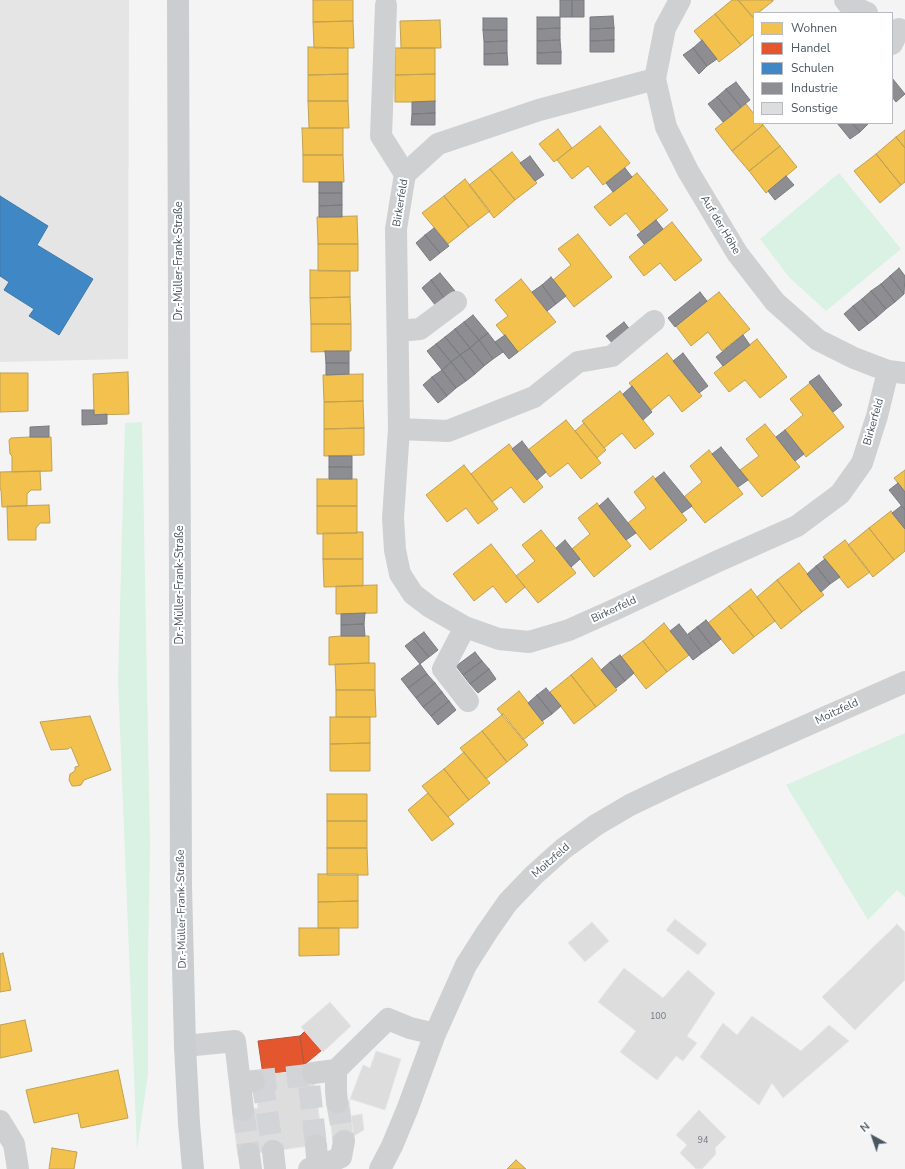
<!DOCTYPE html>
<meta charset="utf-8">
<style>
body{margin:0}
#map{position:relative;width:905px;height:1169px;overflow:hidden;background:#f4f4f4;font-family:"Nunito Sans",sans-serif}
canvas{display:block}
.legend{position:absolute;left:753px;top:12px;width:140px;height:112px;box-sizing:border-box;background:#fff;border:1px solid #b7bbc0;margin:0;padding:5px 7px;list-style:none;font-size:12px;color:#4a5661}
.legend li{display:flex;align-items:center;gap:8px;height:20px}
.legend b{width:20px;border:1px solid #b7bbc0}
.north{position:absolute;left:853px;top:1117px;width:40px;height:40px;-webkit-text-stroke:3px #fff;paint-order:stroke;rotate:320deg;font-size:11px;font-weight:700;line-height:16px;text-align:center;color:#4a5661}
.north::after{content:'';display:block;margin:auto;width:14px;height:18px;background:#4a5661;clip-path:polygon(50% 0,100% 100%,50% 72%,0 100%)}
</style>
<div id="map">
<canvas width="905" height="1169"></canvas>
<ul class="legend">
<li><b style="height:11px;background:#f2c14e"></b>Wohnen</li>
<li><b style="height:11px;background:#e4572e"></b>Handel</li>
<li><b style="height:11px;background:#3f88c5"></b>Schulen</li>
<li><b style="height:11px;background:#8d8d92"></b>Industrie</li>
<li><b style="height:11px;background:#ddddde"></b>Sonstige</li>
</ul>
<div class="north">N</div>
</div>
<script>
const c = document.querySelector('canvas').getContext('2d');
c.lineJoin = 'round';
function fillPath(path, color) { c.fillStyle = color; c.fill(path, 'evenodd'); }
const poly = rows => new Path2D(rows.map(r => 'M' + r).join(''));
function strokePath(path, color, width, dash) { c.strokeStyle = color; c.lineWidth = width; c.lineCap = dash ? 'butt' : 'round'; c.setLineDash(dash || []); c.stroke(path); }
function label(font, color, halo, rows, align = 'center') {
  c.font = font + ' "Nunito Sans",sans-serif'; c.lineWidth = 4; c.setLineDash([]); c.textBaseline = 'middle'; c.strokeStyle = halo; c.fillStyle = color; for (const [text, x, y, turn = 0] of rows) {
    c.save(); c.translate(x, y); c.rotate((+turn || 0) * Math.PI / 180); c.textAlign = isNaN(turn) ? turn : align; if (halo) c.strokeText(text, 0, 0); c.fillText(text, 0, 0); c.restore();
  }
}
fillPath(poly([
 [0,0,129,0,128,359,0,362]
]), '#e6e5e6');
fillPath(poly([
 [839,173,901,249,826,311,789,277,760,239],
 [142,422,150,843,148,960,148,1074,137,1150,118,681,125,423],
 [905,733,905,897,897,890,868,920,786,785]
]), '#d9f2e3');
const homes = poly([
 [313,0,353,0,353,21,313,22,313,0],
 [732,0,738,0,754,19,754,34,741,45,715,14,732,0],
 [738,0,773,0,773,1,758,13,754,13,754,16,753,17,738,0],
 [715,14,741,45,719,62,694,31,715,14],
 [440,20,441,48,401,48,400,21,440,20],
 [353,21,354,48,314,48,313,22,353,21],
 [308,47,348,48,348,74,308,75,308,47],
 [395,48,435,48,435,74,395,75,395,48],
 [348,74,348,101,308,101,308,75,348,74],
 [435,74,435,102,395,102,395,75,435,74],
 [308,101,348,101,349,128,309,128,308,101],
 [746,104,754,114,754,123,761,123,763,125,732,151,715,129,746,104],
 [763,125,780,146,749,171,732,151,763,125],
 [600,126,630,163,603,185,588,166,572,179,557,160,600,126],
 [302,128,343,128,343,155,303,155,302,128],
 [558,129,572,148,554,162,539,144,558,129],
 [905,130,905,148,896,137,905,130],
 [896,137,905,148,905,182,901,185,876,154,896,137],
 [780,146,797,167,766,193,749,171,780,146],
 [512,152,537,183,515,200,490,169,512,152],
 [876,154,901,185,880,203,854,171,876,154],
 [303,155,343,155,344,182,303,182,303,155],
 [490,169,515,200,494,218,469,185,490,169],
 [637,173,668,210,641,232,626,213,610,226,594,207,637,173],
 [465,179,490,211,469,227,444,196,465,179],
 [444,196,469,227,448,244,422,213,444,196],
 [357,216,358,244,318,244,317,217,357,216],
 [672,222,702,260,675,281,660,263,644,276,629,257,672,222],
 [578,234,612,277,574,307,553,280,571,265,558,249,578,234],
 [318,244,358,244,358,271,318,271,318,244],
 [310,270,350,271,350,297,310,298,310,270],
 [521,279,556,322,518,352,496,325,508,316,495,300,521,279],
 [719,292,750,329,722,351,708,332,691,346,676,326,719,292],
 [350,297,351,324,311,324,310,298,350,297],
 [311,324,351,324,351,351,311,352,311,324],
 [757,339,787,377,760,398,745,380,729,392,714,373,757,339],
 [667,353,702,396,682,412,669,395,651,410,629,383,667,353],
 [128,372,129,414,94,415,93,374,128,372],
 [0,373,28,373,28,411,0,412,0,373],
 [363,374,363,401,324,402,323,375,363,374],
 [810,383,844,427,806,457,785,430,803,415,790,399,810,383],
 [620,391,654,434,635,449,622,433,604,448,582,421,620,391],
 [363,401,364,428,324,429,324,402,363,401],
 [566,420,601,463,581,479,568,463,550,477,528,450,566,420],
 [584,423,606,450,597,458,575,431,584,423],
 [765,424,800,467,762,497,740,470,759,456,746,439,765,424],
 [364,428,364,455,324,456,324,429,364,428],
 [30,437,51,437,52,471,12,472,12,456,10,454,9,440,11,438,30,437],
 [509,444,543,487,524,503,511,487,492,502,471,474,509,444],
 [709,450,743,494,705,523,684,497,702,482,690,466,709,450],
 [464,465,498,509,478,524,466,508,447,522,426,495,464,465],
 [905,470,905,492,894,478,905,470],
 [40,471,41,490,31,490,27,494,27,506,2,507,1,490,0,489,0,472,40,471],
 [653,476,687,520,650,550,628,523,646,508,634,492,653,476],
 [317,479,357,479,357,506,317,506,317,479],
 [597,503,631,546,594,577,572,549,590,534,578,518,597,503],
 [49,505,50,523,40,523,36,528,36,540,8,540,7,506,49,505],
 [317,506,357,506,357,533,317,534,317,506],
 [891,511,905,529,905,551,894,560,869,528,891,511],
 [869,528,894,560,873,577,848,545,869,528],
 [541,530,576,573,538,603,516,576,535,561,522,545,541,530],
 [357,532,363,532,363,559,323,559,323,533,357,533,357,532],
 [845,540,870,572,848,588,823,557,845,540],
 [491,544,525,587,506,603,493,586,474,601,453,574,491,544],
 [323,559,363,559,363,586,324,587,323,559],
 [799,563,824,595,802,612,777,580,799,563],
 [777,580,802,612,781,629,757,597,777,580],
 [377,585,377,613,336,614,336,586,377,585],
 [751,589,775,621,754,637,729,606,751,589],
 [729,606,754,637,733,654,708,623,729,606],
 [664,623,689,655,667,672,643,641,664,623],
 [341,636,369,636,369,663,329,665,329,637,341,636],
 [643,641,667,672,646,689,621,657,643,641],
 [592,658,617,690,596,707,571,675,592,658],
 [369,663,375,663,375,690,336,690,335,664,369,663],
 [571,675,596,707,574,724,550,692,571,675],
 [336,690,375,690,376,717,336,717,336,690],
 [519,691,544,723,523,740,497,709,519,691],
 [503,714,528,745,507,762,482,731,503,714],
 [90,716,111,770,84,780,81,785,75,786,72,786,69,780,70,774,75,771,75,767,79,766,71,747,68,749,51,750,40,722,90,716],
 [330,717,370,717,370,743,330,744,330,717],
 [482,731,507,762,486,779,460,748,482,731],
 [370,743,370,771,330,771,330,744,370,743],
 [464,752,490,783,469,800,444,769,464,752],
 [444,769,469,800,448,817,422,786,444,769],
 [428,793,454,824,432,841,408,810,428,793],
 [327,794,367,794,367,821,327,821,327,794],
 [327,821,367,821,367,848,327,848,327,821],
 [327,848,367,848,368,875,327,875,327,848],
 [318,874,358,874,358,901,318,902,318,874],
 [358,901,358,928,318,928,318,902,358,901],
 [299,928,339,928,339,955,299,956,299,928],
 [3,953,11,990,0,992,0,954,3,953],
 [25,1020,32,1051,0,1058,0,1025,25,1020],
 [118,1070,128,1118,81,1128,78,1113,34,1123,26,1090,118,1070],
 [52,1148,77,1152,74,1169,49,1169,52,1148],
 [516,1160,526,1169,507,1169,516,1160]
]);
fillPath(homes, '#f2c14e');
strokePath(homes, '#c0a154', 1);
const shops = poly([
 [305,1031,322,1050,304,1065,300,1036,305,1031],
 [300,1036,304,1065,298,1071,263,1075,258,1041,300,1036]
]);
fillPath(shops, '#e4572e');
strokePath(shops, '#b6573d', 1);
const schools = poly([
 [0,196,48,226,37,245,93,279,59,335,29,316,34,309,4,290,9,282,0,276,0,196]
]);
fillPath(schools, '#3f88c5');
strokePath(schools, '#4279a7', 1);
const industry = poly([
 [560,0,572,0,572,17,560,17,560,0],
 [572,0,584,0,584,17,572,17,572,0],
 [613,16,614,28,590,29,590,17,613,16],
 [537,17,560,17,560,28,537,29,537,17],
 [483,18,507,18,507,30,483,30,483,18],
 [560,28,560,40,537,41,537,29,560,28],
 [614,28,614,40,590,41,590,29,614,28],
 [483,30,507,30,507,41,484,42,483,30],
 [560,40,561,52,537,53,537,41,560,40],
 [614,40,614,52,590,52,590,41,614,40],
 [702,40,717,59,707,66,693,48,702,40],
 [507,41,507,53,484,54,484,42,507,41],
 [693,48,707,66,699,74,683,55,693,48],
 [561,52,561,64,537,64,537,53,561,52],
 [507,53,508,65,484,65,484,54,507,53],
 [892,78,905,94,896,102,892,97,892,78],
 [736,82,750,100,741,107,726,89,736,82],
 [726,89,741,107,732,115,717,97,726,89],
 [717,97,732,115,723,122,708,104,717,97],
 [435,101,435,113,412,114,412,102,435,101],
 [435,113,435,125,411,125,412,114,435,113],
 [837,123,852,123,860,132,850,139,837,123],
 [852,123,867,123,868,124,860,132,852,123],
 [530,156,544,175,535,181,520,163,530,156],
 [625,168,632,177,613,192,606,183,625,168],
 [786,176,794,185,775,200,768,191,786,176],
 [319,182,342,182,342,193,319,193,319,182],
 [319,193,342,193,342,205,319,206,319,193],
 [342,205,342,217,319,217,319,206,342,205],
 [656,220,663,229,644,244,637,235,656,220],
 [434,228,449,246,440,253,425,235,434,228],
 [425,235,440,253,430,261,416,243,425,235],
 [899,268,905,276,904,294,890,276,899,268],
 [440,273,455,291,445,299,431,280,440,273],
 [890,276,904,294,895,302,881,284,890,276],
 [551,277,566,296,556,304,542,285,551,277],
 [431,280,445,299,436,306,422,288,431,280],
 [881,284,895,302,886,309,871,291,881,284],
 [542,285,556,304,547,311,532,292,542,285],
 [871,291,886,309,877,317,862,299,871,291],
 [700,292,707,301,675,327,668,318,700,292],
 [862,299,877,317,868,324,853,306,862,299],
 [853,306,868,324,859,331,844,314,853,306],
 [473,315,488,333,479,340,464,322,473,315],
 [464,322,479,340,470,348,455,329,464,322],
 [624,322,631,331,614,345,606,336,624,322],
 [455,329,470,348,460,355,445,337,455,329],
 [488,333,503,352,493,359,479,340,488,333],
 [505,335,518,352,509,359,495,342,505,335],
 [743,335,750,345,723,366,716,357,743,335],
 [445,337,460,355,451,362,436,344,445,337],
 [479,340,493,359,484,366,470,348,479,340],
 [436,344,451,362,442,370,427,351,436,344],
 [470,348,484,366,475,374,460,355,470,348],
 [325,351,349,351,349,363,326,363,325,351],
 [683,353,708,386,699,393,673,361,683,353],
 [460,355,475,374,466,381,451,362,460,355],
 [451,362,466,381,456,388,442,370,451,362],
 [326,363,349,363,349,374,326,375,326,363],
 [442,370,456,388,447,396,432,377,442,370],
 [819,375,842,405,833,412,809,382,819,375],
 [432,377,447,396,438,403,423,385,432,377],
 [632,386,652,412,643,420,623,394,632,386],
 [82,410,94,410,94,415,107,414,107,424,82,425,82,410],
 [49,426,49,437,30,437,30,427,49,426],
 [785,430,804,454,795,461,776,437,785,430],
 [522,441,546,472,537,480,512,449,522,441],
 [721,447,748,480,738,487,712,454,721,447],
 [329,456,352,456,352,467,329,467,329,456],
 [329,467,352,467,352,479,329,479,329,467],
 [664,472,692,506,682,513,655,479,664,472],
 [898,483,905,492,905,510,889,490,898,483],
 [608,498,636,533,626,540,599,506,608,498],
 [901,506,905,510,905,529,892,513,901,506],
 [565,540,580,559,571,567,556,548,565,540],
 [825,559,840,577,830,584,816,566,825,559],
 [816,566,830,584,821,592,807,574,816,566],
 [365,613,364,624,341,625,341,614,365,613],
 [706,620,721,639,712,646,697,627,706,620],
 [364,624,365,636,341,636,341,625,364,624],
 [679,624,702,653,693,660,670,631,679,624],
 [697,627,712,646,702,653,688,634,697,627],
 [424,632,438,650,429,657,414,639,424,632],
 [414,639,429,657,420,664,405,646,414,639],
 [475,652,482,661,463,675,456,666,475,652],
 [620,655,634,673,625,681,610,662,620,655],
 [482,661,489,669,470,684,463,675,482,661],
 [610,662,625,681,616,688,601,670,610,662],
 [420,664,427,674,408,688,401,679,420,664],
 [489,669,496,679,478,693,470,684,489,669],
 [427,674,435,683,416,698,408,688,427,674],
 [435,683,442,692,423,707,416,698,435,683],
 [546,688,561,706,552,714,537,695,546,688],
 [442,692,449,701,431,716,423,707,442,692],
 [537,695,552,714,542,721,528,703,537,695],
 [449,701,456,710,438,725,431,716,449,701]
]);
fillPath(industry, '#8d8d92');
strokePath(industry, '#797c83', 1);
const building = poly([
 [675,919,707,944,698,955,666,930,675,919],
 [592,922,609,941,585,962,568,943,592,922],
 [897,924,905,932,905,980,855,1030,822,997,897,924],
 [624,968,663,998,688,970,715,993,687,1036,697,1043,683,1061,676,1056,657,1080,620,1052,636,1031,598,1002,624,968],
 [330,1002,351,1026,323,1052,301,1027,330,1002],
 [752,1016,801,1051,829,1025,849,1041,783,1098,772,1083,759,1105,700,1057,723,1023,737,1035,752,1016],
 [376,1051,401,1059,385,1110,350,1099,363,1065,370,1068,376,1051],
 [304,1065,312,1065,323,1144,238,1156,232,1111,258,1108,253,1073,262,1072,263,1075,298,1071,304,1065],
 [349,1100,354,1139,333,1142,328,1103,349,1100],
 [699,1110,726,1137,715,1148,716,1154,702,1169,696,1169,680,1153,687,1145,676,1135,699,1110],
 [362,1114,364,1130,354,1136,351,1116,362,1114]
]);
fillPath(building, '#ddddde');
strokePath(building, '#e5e6e7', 1);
strokePath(poly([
 [262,1080,273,1151],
 [254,1081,308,1075,316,1145],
 [337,1102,344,1141],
 [243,1110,249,1154]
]), '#d2d4d7', 22, [22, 11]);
strokePath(poly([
 [680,0,665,28,655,79,666,127,688,171,737,253,775,302,818,340,854,358,888,371,905,373],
 [845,0,848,4,867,13],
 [386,5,381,136,405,174],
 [892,44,899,29],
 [655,79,539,110,438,144,405,174,396,229,399,429,393,518,395,550,400,574,413,594,430,607,465,627,499,639,529,642,569,630,616,609,716,562,797,526,840,494,862,463,877,416,888,371],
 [398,331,420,329,456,302],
 [399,429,448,431,534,397,578,362,612,356,654,321],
 [465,627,443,669,468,701],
 [185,1046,235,1041,240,1083,254,1081],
 [336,1070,336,1091,337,1102],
 [313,1073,336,1070,388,1019,410,1028,435,1034],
 [240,1083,243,1110],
 [0,1121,14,1144,18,1169],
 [273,1151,275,1169],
 [249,1154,251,1169],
 [318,1168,341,1157,344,1141],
 [309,1169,318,1168,316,1145],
 [380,1169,392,1146,407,1110,435,1034,466,965,487,932,508,902,534,875,563,849,596,825,630,805,676,783,905,682]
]), '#ced0d2', 22);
strokePath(poly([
 [178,0,181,886,185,1046,189,1123,193,1169]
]), '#caced1', 22);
label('9px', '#707881', null, [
 ["100",658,1017],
 ["94",703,1141]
]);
label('11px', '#4a5661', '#fff', [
 ["Birkerfeld",401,203,-81],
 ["Auf der Höhe",720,225,59],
 ["Dr.-Müller-Frank-Straße",179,261,-90],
 ["Birkerfeld",874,422,-74],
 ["Dr.-Müller-Frank-Straße",180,585,-90],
 ["Birkerfeld",614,610,-25],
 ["Moitzfeld",837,712,-25],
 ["Moitzfeld",551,861,-41],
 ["Dr.-Müller-Frank-Straße",182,909,-91]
]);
</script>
